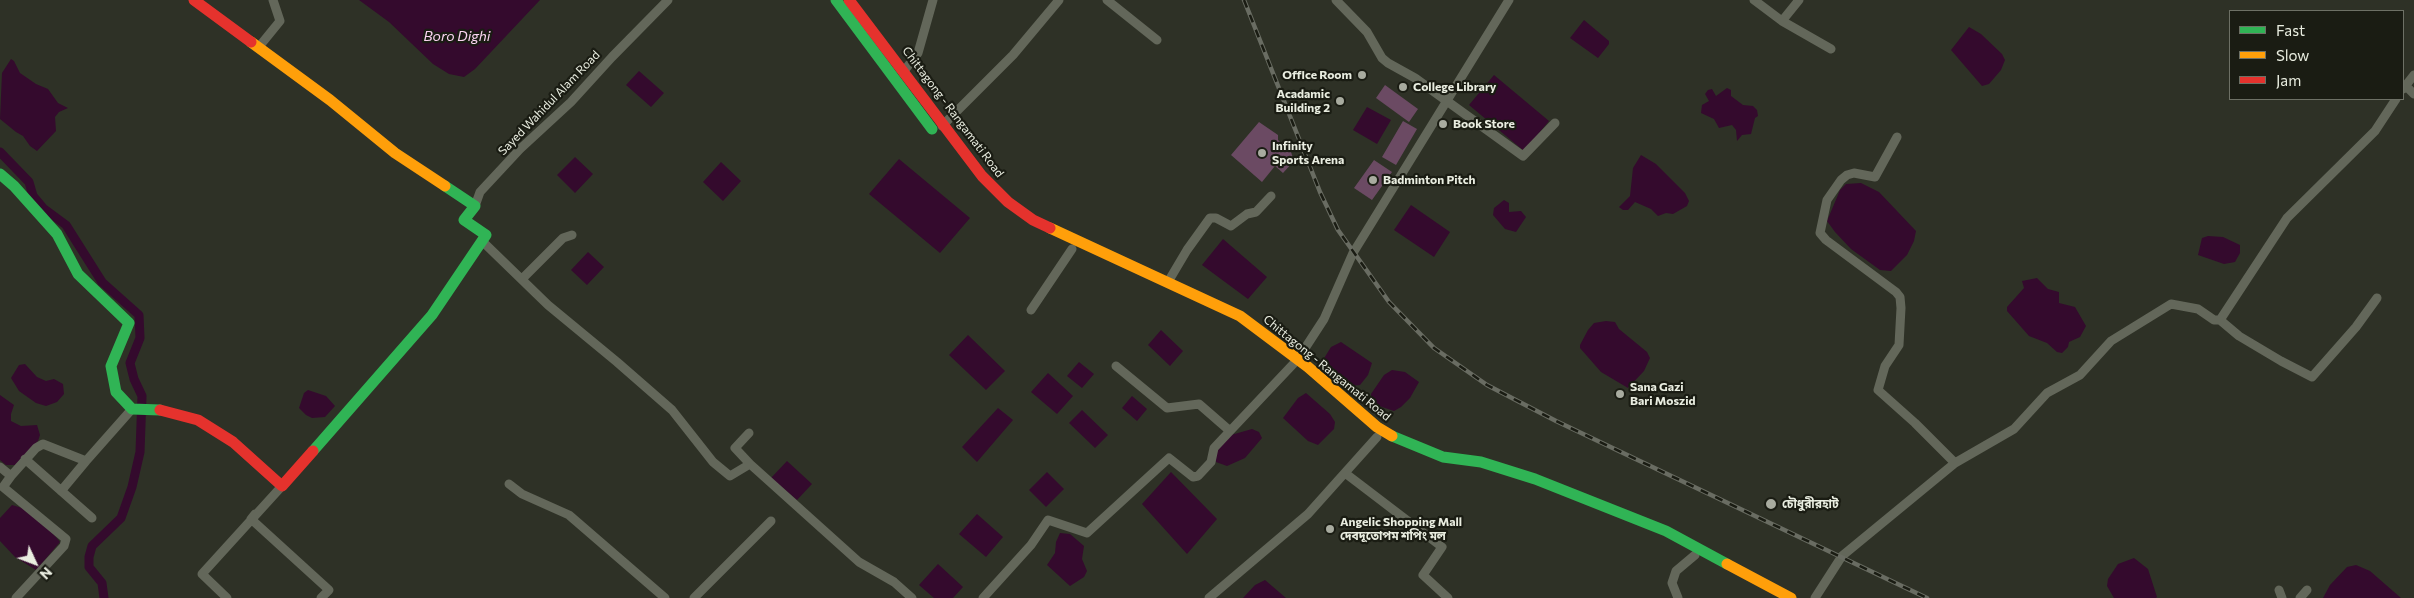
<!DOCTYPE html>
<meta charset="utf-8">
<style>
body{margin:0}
#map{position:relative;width:2414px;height:598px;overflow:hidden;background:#2e3126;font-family:Commissioner,sans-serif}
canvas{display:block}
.legend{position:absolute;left:2229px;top:10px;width:175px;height:90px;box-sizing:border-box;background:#1a1c13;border:1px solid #6d7065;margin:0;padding:6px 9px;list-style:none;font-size:15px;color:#e9ede0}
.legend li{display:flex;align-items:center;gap:10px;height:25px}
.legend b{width:25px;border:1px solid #6d7065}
.north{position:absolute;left:10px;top:538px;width:50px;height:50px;-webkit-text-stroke:4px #1a1c13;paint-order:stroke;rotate:133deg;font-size:14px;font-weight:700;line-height:20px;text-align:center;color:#e9ede0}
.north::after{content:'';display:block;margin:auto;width:18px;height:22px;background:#e9ede0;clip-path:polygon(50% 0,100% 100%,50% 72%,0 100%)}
</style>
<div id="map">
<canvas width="2414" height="598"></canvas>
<ul class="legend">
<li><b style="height:6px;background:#30b455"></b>Fast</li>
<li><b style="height:6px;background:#ff9f0a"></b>Slow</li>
<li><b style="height:6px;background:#e5322d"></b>Jam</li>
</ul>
<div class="north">N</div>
</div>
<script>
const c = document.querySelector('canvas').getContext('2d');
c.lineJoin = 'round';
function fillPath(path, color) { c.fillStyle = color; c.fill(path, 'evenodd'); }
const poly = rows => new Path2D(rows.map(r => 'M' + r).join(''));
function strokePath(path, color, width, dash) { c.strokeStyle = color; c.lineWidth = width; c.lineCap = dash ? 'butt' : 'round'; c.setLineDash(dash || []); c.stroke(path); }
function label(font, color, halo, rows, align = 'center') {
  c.font = font + ' Commissioner,"Noto Sans Bengali",sans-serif'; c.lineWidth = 4.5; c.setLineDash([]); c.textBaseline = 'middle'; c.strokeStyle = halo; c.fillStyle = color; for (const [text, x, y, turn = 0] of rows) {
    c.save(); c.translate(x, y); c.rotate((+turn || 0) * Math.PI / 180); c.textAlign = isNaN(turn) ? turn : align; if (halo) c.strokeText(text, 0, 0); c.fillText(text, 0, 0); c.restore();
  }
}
fillPath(poly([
 [1385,85,1418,109,1409,122,1376,98],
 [1403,121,1417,129,1396,165,1382,157],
 [1259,122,1278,135,1278,140,1291,152,1294,161,1283,173,1275,166,1262,182,1231,155],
 [1374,160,1392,172,1372,200,1354,188]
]), '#6b4a63');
fillPath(poly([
 [359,0,540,0,475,69,464,77,449,74,433,64,389,22],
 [1584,20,1609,41,1609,44,1598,58,1570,38],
 [1969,27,1981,34,2002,54,2005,60,2001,70,1989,84,1982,86,1951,50],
 [11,59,14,61,20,73,36,84,48,89,58,103,68,108,59,112,55,117,56,131,37,151,30,146,23,136,16,132,0,119,2,73],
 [639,71,664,93,651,107,626,85],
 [1494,75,1549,121,1524,151,1469,105],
 [1727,88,1731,90,1731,96,1743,105,1753,106,1757,110,1758,116,1755,118,1751,134,1742,135,1737,141,1736,130,1732,125,1719,128,1714,119,1701,113,1702,105,1709,101,1705,94,1708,90,1712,89,1716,96],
 [1367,107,1391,120,1377,144,1353,130],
 [1641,155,1656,164,1685,193,1689,201,1687,206,1673,214,1666,213,1658,216,1651,209,1635,202,1628,210,1623,210,1619,207,1630,196,1633,168],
 [575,157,593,174,575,193,557,175],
 [899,159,970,218,940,253,869,194],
 [721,162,741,181,723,201,703,182],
 [1861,183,1879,192,1916,231,1914,241,1907,255,1891,271,1880,270,1851,249,1835,232,1827,221,1840,190,1846,184],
 [1504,200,1509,203,1509,212,1521,211,1526,217,1516,232,1505,229,1493,215,1494,208],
 [1411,205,1450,232,1434,257,1394,230],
 [2208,236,2223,237,2240,245,2240,253,2235,262,2224,264,2198,255,2202,238],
 [1223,239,1267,277,1248,299,1202,265],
 [588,252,604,267,587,285,571,270],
 [2037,278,2048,289,2059,292,2059,303,2075,307,2086,326,2080,337,2069,342,2068,347,2062,353,2057,352,2047,343,2029,336,2007,311,2007,307,2024,288,2022,281],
 [1606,321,1615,322,1619,329,1647,352,1650,358,1644,371,1628,388,1601,372,1580,348,1580,345,1588,330,1594,323],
 [1161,330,1183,351,1170,366,1148,345],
 [968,335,1005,371,986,390,949,355],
 [1341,342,1372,363,1368,375,1360,385,1351,386,1323,360,1331,347],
 [1079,362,1094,374,1082,388,1067,376],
 [25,364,37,377,46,381,54,379,63,384,64,394,57,402,46,406,36,403,19,391,11,378,19,365],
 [1392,370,1405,372,1419,382,1410,398,1401,407,1394,411,1376,405,1371,399,1371,394,1384,375],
 [1048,373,1073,396,1057,414,1031,392],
 [308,390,326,396,335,406,325,417,312,418,306,415,299,408,304,393],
 [1306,393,1330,414,1335,422,1334,429,1318,445,1308,441,1283,418,1298,398],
 [0,395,14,405,11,414,11,421,21,426,37,425,40,435,38,441,15,465,6,465,0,460],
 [1132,396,1147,409,1137,421,1122,408],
 [998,408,1013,420,977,462,962,447],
 [1082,410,1108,435,1095,448,1069,423],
 [1252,429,1259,432,1262,438,1245,458,1227,466,1216,462,1215,453,1231,435],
 [787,461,812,484,797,500,771,478],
 [1047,472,1064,489,1046,507,1029,490],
 [1171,472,1217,519,1187,554,1142,504],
 [12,505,22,508,50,530,60,542,36,570,15,557,0,541,0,518],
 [977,514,1003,537,986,557,959,534],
 [1060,533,1070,534,1084,546,1082,559,1087,571,1084,577,1070,586,1047,565,1055,553,1056,542],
 [2134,558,2148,569,2157,597,2156,598,2114,598,2107,586,2108,579,2118,564],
 [938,564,963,587,953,598,934,598,919,585],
 [2356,565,2370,571,2401,598,2323,598,2330,585,2347,567],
 [1265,580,1286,598,1243,598,1255,585]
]), '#340a2d');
strokePath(poly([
 [0,152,29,182,33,196,43,208,66,225,102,282,139,315,140,338,130,363,134,379,142,396,140,452,132,487,121,518,92,546,89,557,89,567,102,583,104,598]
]), '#340a2d', 9);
strokePath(poly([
 [1107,0,1157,40],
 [1336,0,1367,32,1382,58,1388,63,1415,78,1523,156,1555,123],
 [1754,0,1782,21,1799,0],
 [1782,21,1831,49],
 [258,48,280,21,273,0],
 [904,71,918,53,933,0],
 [2405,85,2414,94],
 [2403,89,2414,75],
 [942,126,1013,55,1059,0],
 [1897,137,1875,177,1854,173,1847,175,1841,180,1827,200,1820,233,1826,240,1896,292,1900,297,1901,308,1899,345,1885,366,1878,390,1915,423,1955,463],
 [475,206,480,192,520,149,571,102,612,57,668,0],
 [482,241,548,305,617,362,672,410,713,462,730,476,750,464,735,448,749,433],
 [522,279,563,238,572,235],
 [1168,282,1187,250,1210,218,1216,218,1231,226,1247,214,1256,212,1271,196],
 [1031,310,1072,249],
 [2220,320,2287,218,2375,131,2396,99],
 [1116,366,1167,408,1199,404,1230,431,1298,359,1324,319,1353,253,1509,0],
 [25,459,92,518],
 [750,464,859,562,894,582,912,598],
 [0,467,11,476,36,448,43,444,86,461,132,409],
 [1345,473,1442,547,1423,575,1448,598],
 [11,476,3,487,66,539,64,546,16,598],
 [509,484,522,494,569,515,665,598],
 [61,491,86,461],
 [255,514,251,519,329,590,321,598],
 [2279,590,2282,598],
 [227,598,202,574,282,486],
 [694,598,771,521],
 [983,598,1031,545,1048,520,1087,533,1169,458,1193,477,1198,476,1211,462,1214,448,1230,431],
 [1209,598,1308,514,1377,437],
 [1678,598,1672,583,1676,571,1695,555],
 [1815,598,1842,556,1955,463,2014,429,2047,393,2080,375,2111,341,2171,304,2198,309,2214,320,2220,320,2239,336,2281,361,2312,377,2356,327,2377,298],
 [2300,598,2307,590]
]), '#63675a', 9);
strokePath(poly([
 [836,0,932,129],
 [0,174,14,186,57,234,78,274,129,323,111,366,116,392,132,409,160,410],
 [1392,436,1443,457,1481,462,1535,479,1666,531,1727,564],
 [313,451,432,315,486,235,464,220,475,206,445,186]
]), '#30b455', 11);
strokePath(poly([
 [251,42,330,100,395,153,445,186],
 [1050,228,1240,316,1308,367,1377,427,1392,436],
 [1727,564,1791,598]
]), '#ff9f0a', 11);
strokePath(poly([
 [194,0,251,42],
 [849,0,982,176,1008,202,1033,220,1050,228],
 [160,410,198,420,233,442,282,486,313,451]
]), '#e5322d', 11);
const rail = poly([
 [1244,0,1320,192,1338,230,1389,302,1434,348,1487,385,1556,421,1927,598]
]);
strokePath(rail, '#696c62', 4.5);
strokePath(rail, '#1a1c13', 2.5, [8]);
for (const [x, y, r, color] of [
 [1362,75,5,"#a8ab9f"],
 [1403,87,5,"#a8ab9f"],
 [1340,101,5,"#a8ab9f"],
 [1443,124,5,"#a8ab9f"],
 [1262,153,5,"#a8ab9f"],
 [1373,180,5,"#a8ab9f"],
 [1620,394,5,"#a8ab9f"],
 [1771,504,6,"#a8ab9f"],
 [1330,529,5,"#a8ab9f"]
]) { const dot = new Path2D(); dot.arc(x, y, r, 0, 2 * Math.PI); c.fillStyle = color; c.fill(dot); strokePath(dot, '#1a1c13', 2); }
label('bold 12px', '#e9ede0', '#1a1c13', [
 ["Office Room",1352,75,"right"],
 ["College Library",1413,87],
 ["Acadamic",1330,94,"right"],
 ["Building 2",1330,108,"right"],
 ["Book Store",1453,124],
 ["Infinity",1272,146],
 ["Sports Arena",1272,160],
 ["Badminton Pitch",1383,180],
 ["Sana Gazi",1630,387],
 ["Bari Moszid",1630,401],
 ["চৌধুরীরহাট",1782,504],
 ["Angelic Shopping Mall",1340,522],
 ["দেবদূতোপম শপিং মল",1340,536]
], 'left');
label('12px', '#e9ede0', '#1a1c13', [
 ["Sayed Wahidul Alam Road",549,103,-46],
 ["Chittagong - Rangamati Road",953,112,53],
 ["Chittagong - Rangamati Road",1327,368,39]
]);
label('italic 14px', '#fcd5f3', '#1a1c13', [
 ["Boro Dighi",457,36]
]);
</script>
